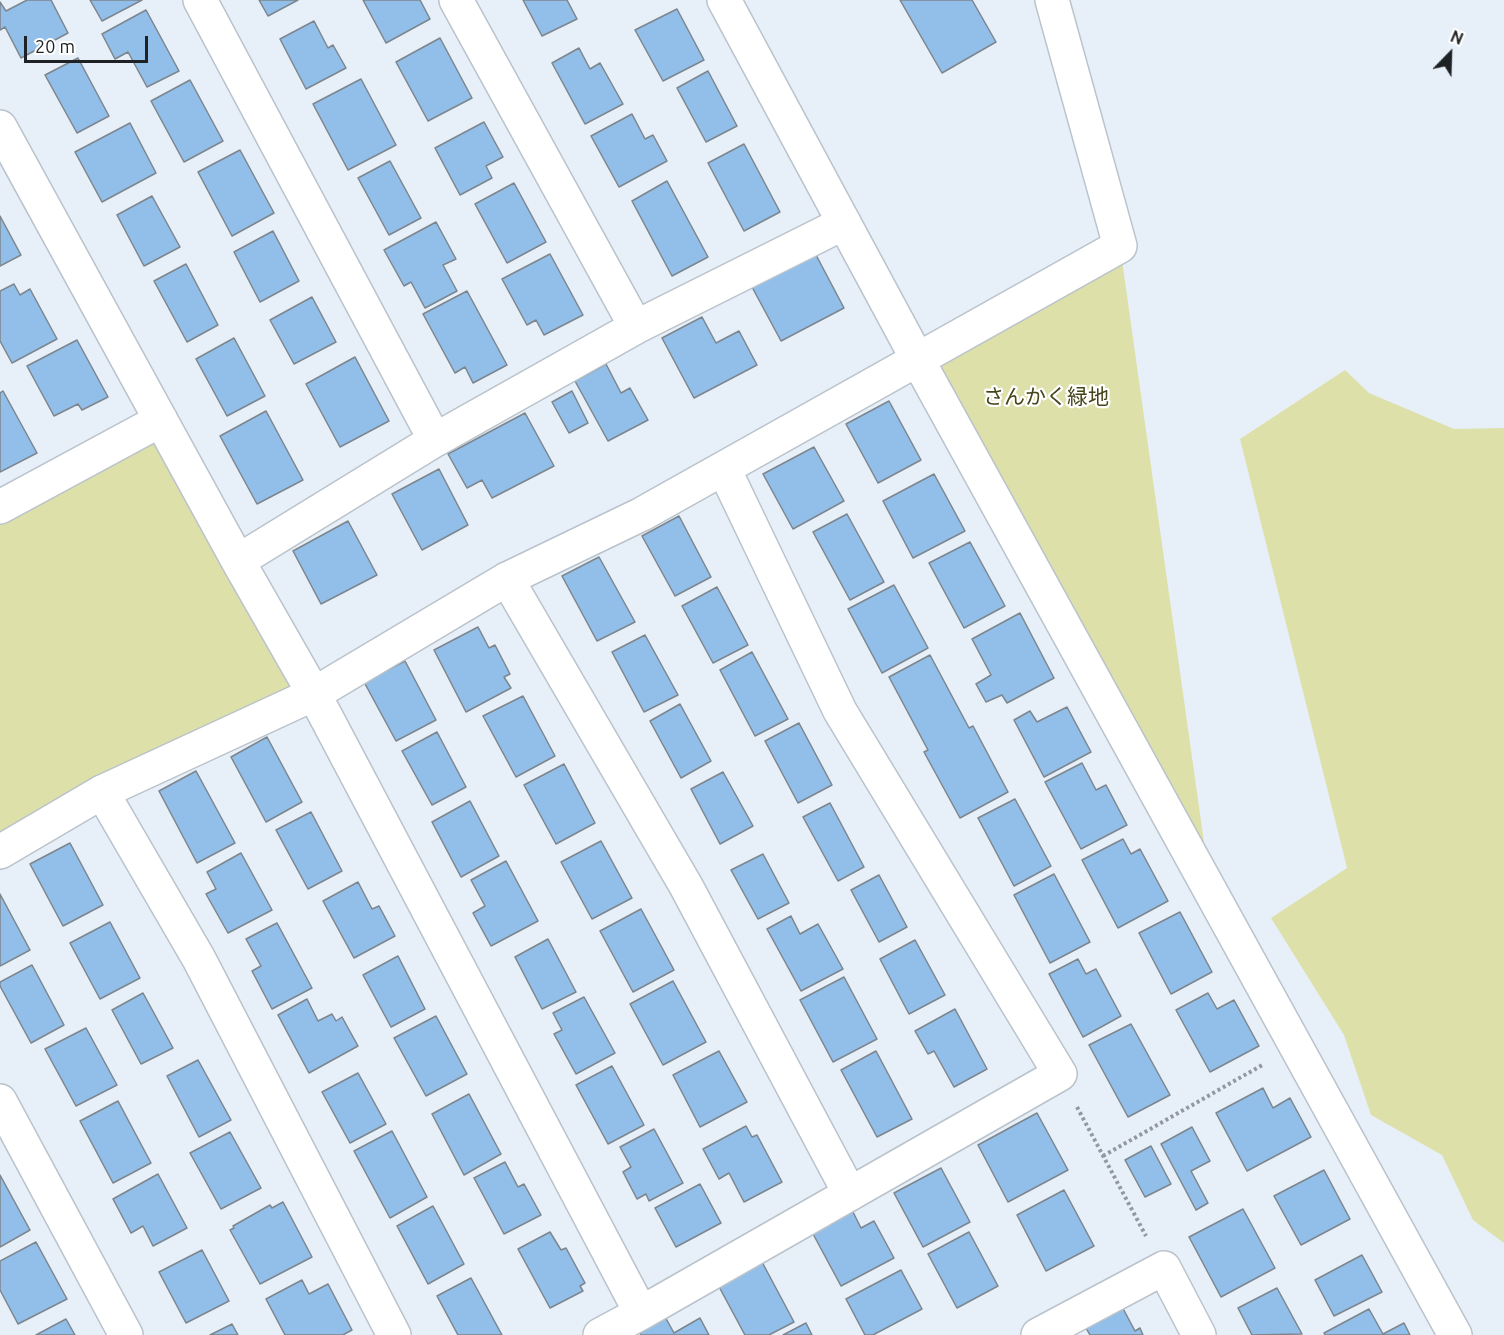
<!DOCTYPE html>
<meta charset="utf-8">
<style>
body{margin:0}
#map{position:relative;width:1504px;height:1335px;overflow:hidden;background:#e7f0f9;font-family:Ubuntu,sans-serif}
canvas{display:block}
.north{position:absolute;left:1420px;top:24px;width:60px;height:60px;-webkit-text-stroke:4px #fff;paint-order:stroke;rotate:23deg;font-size:16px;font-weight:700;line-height:24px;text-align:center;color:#1f2225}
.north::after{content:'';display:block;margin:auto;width:21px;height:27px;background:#1f2225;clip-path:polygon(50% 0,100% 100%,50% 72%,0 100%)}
.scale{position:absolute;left:24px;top:36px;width:124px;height:27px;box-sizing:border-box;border:3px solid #1f2225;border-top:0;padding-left:8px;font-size:18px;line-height:21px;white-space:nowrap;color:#1f2225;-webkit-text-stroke:4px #fff;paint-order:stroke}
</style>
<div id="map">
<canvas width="1504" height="1335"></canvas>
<div class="north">N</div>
<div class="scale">20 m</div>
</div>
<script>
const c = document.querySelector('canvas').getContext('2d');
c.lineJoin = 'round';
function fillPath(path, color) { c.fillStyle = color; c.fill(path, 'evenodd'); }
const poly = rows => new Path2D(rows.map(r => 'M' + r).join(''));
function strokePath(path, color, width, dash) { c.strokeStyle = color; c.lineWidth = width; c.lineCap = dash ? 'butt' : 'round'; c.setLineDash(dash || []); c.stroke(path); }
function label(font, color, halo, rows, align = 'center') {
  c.font = font + ' Ubuntu,"Noto Sans JP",sans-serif'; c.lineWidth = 4.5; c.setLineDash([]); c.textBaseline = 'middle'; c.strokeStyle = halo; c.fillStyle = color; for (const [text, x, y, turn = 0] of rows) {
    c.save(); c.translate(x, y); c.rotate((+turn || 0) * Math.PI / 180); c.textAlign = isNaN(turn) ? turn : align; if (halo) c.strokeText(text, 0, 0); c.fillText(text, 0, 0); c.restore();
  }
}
fillPath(poly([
 [1120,246,1211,892,918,360],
 [1345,370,1369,393,1454,429,1504,428,1504,1243,1473,1220,1442,1155,1371,1115,1344,1035,1271,918,1347,868,1240,439],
 [161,420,314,694,0,852,0,507]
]), '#dde0a9');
const building = poly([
 [27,0,51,0,68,33,21,58,5,27,0,30,0,2,6,11,27,0],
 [90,0,142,0,102,21,90,0],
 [259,0,298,0,268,16,259,0],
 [363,0,420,0,430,19,386,43,363,0],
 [523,0,567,0,577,19,542,36,523,0],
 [900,0,972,0,996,42,942,73,900,0],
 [677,9,704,60,663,81,635,30,677,9],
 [146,10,179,71,147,87,128,52,115,59,102,34,146,10],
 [314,21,328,48,333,45,346,68,306,89,280,39,314,21],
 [440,38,472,98,428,121,396,62,440,38],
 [579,48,590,69,600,63,623,104,585,124,552,63,579,48],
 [78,58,109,116,77,133,45,75,78,58],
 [708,71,737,126,706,142,677,88,708,71],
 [361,79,396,145,348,170,313,104,361,79],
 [190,80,223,141,184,162,151,101,190,80],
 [632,114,645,139,653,135,667,161,619,187,591,136,632,114],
 [484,122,503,157,486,166,492,178,460,195,435,148,484,122],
 [130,123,156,173,102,202,75,152,130,123],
 [744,144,780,212,744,231,708,163,744,144],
 [240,150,274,213,232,236,198,172,240,150],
 [390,161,421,218,389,235,358,178,390,161],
 [667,181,708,257,672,276,632,201,667,181],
 [514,183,546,242,507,263,475,204,514,183],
 [152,196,180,247,144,266,117,215,152,196],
 [0,216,21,255,0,266,0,216],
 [436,222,456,259,443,265,457,291,425,308,411,282,404,286,384,250,436,222],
 [273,231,299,281,260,302,234,252,273,231],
 [815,253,844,308,781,341,752,287,815,253],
 [550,254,583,315,544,335,536,320,527,325,502,279,550,254],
 [186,264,218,325,187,342,154,281,186,264],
 [14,284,20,295,30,289,57,339,12,363,0,341,0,291,14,284],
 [467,291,507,365,473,383,465,367,455,373,423,314,467,291],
 [312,297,336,342,294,364,270,320,312,297],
 [702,317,716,343,739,331,757,365,694,398,662,338,702,317],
 [234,338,265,396,227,416,196,359,234,338],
 [77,340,108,397,82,410,78,404,54,416,27,366,77,340],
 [355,357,389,421,340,447,306,384,355,357],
 [606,364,621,393,630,388,648,420,608,441,575,381,606,364],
 [3,391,37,453,0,472,0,393,3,391],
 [572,391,588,423,569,433,552,402,572,391],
 [889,401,921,460,878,483,846,424,889,401],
 [266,411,303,480,257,504,220,436,266,411],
 [525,413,554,466,492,498,482,480,467,488,448,454,525,413],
 [814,447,844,501,793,529,763,474,814,447],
 [439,469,468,525,422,550,392,494,439,469],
 [934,474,965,531,913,558,883,501,934,474],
 [847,514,884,582,850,600,813,532,847,514],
 [679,516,711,577,675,596,642,536,679,516],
 [348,521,377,575,321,604,293,551,348,521],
 [970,542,1005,606,964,628,929,563,970,542],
 [599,557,635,622,597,641,562,576,599,557],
 [894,585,928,648,882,673,848,609,894,585],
 [717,587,748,645,713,663,682,606,717,587],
 [1020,613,1054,678,1007,703,1002,695,986,702,976,684,991,675,972,639,1020,613],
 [478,627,489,648,495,645,510,674,504,677,511,688,466,712,434,650,478,627],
 [645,635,678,695,644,712,612,652,645,635],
 [752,652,788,719,755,736,720,670,752,652],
 [930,655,969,728,973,726,1008,792,960,818,924,752,928,750,889,677,930,655],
 [405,661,436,720,396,741,364,682,405,661],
 [523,696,555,756,516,777,483,716,523,696],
 [680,704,711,761,681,778,650,721,680,704],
 [1067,707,1091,752,1044,777,1014,720,1030,711,1037,722,1067,707],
 [799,723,832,785,798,803,765,741,799,723],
 [437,732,466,787,432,805,402,751,437,732],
 [267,737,302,802,266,822,231,757,267,737],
 [1082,763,1096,790,1106,785,1127,825,1081,849,1045,782,1082,763],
 [564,764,595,823,556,844,524,785,564,764],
 [196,771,235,843,197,863,159,791,196,771],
 [723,772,753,826,720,844,691,789,723,772],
 [1015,799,1051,866,1014,886,978,818,1015,799],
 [470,801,499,856,461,877,432,822,470,801],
 [830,803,864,867,838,881,803,817,830,803],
 [311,812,342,871,308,889,276,830,311,812],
 [1123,839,1131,854,1140,849,1168,901,1118,928,1082,860,1123,839],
 [601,841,632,898,592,919,561,862,601,841],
 [70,843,103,905,63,926,30,864,70,843],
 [241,853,272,910,228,933,206,894,216,889,207,872,241,853],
 [763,854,789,903,758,919,731,870,763,854],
 [506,861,538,921,491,946,473,913,485,906,471,880,506,861],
 [1054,874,1090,942,1050,963,1014,895,1054,874],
 [879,875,907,927,879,942,851,890,879,875],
 [358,882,372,909,379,906,395,936,354,958,323,901,358,882],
 [0,894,30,950,0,966,0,894],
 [641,909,674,970,633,992,600,931,641,909],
 [1180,912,1212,972,1171,994,1139,933,1180,912],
 [791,916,800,934,818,924,843,969,801,991,767,929,791,916],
 [110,922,140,978,100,999,70,943,110,922],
 [277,923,312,988,272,1009,252,971,261,966,246,939,277,923],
 [548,939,576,992,542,1009,515,957,548,939],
 [915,940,945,995,909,1014,880,959,915,940],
 [398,956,425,1009,391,1027,363,975,398,956],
 [1078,959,1086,974,1096,969,1121,1016,1083,1037,1049,974,1078,959],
 [32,965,64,1025,31,1043,0,986,0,982,32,965],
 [844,977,877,1039,833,1062,800,1000,844,977],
 [673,981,706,1042,663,1065,630,1004,673,981],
 [143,993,173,1048,141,1064,112,1010,143,993],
 [1208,993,1217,1009,1234,1000,1259,1046,1210,1072,1176,1010,1208,993],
 [584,997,615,1053,576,1074,554,1034,562,1030,553,1013,584,997],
 [307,999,318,1021,332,1014,336,1021,342,1017,358,1046,309,1073,278,1015,307,999],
 [955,1009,987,1069,954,1087,934,1051,928,1054,915,1031,955,1009],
 [436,1016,467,1074,426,1096,394,1038,436,1016],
 [1131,1024,1170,1095,1128,1117,1089,1045,1131,1024],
 [86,1028,117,1085,76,1106,45,1049,86,1028],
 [719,1051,747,1102,700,1127,673,1075,719,1051],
 [876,1051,912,1119,877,1137,841,1070,876,1051],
 [198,1060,231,1120,199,1137,167,1076,198,1060],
 [612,1066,644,1125,608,1144,576,1085,612,1066],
 [358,1073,386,1124,350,1143,322,1092,358,1073],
 [1263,1088,1273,1108,1290,1098,1311,1137,1247,1171,1216,1113,1263,1088],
 [469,1094,501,1154,464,1175,432,1114,469,1094],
 [118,1101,151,1163,113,1183,80,1121,118,1101],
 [1037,1113,1068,1170,1008,1202,978,1145,1037,1113],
 [746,1126,752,1137,757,1135,782,1182,744,1202,729,1173,719,1179,703,1149,746,1126],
 [1192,1127,1210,1161,1191,1171,1208,1203,1196,1210,1161,1144,1192,1127],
 [654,1129,683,1183,649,1201,646,1194,637,1199,623,1172,631,1167,620,1147,654,1129],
 [392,1131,427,1197,390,1218,354,1151,392,1131],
 [230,1132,261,1188,221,1209,190,1153,230,1132],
 [1151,1146,1171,1184,1145,1197,1125,1160,1151,1146],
 [505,1162,518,1187,524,1184,541,1215,504,1234,474,1178,505,1162],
 [941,1168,970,1222,923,1247,894,1193,941,1168],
 [1324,1170,1350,1219,1301,1245,1274,1196,1324,1170],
 [158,1174,187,1228,153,1246,143,1226,131,1233,113,1199,158,1174],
 [0,1175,30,1230,0,1247,0,1175],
 [700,1184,721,1223,676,1247,655,1208,700,1184],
 [1064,1190,1094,1246,1046,1271,1017,1215,1064,1190],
 [283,1202,312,1257,260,1284,230,1230,234,1228,233,1226,270,1205,272,1208,283,1202],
 [433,1206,464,1264,428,1284,397,1226,433,1206],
 [1243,1209,1275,1268,1221,1297,1189,1237,1243,1209],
 [852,1210,861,1228,874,1221,894,1258,841,1286,812,1232,852,1210],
 [550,1232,561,1250,566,1248,585,1283,580,1286,583,1291,550,1308,518,1249,550,1232],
 [969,1232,998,1286,957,1308,928,1254,969,1232],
 [36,1242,67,1299,18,1324,0,1290,0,1261,36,1242],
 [202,1250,229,1301,186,1323,159,1272,202,1250],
 [1362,1255,1382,1292,1334,1316,1315,1280,1362,1255],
 [761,1260,794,1322,769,1335,745,1335,717,1283,761,1260],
 [901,1270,922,1309,873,1335,865,1335,846,1299,901,1270],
 [471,1278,502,1335,458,1335,437,1296,471,1278],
 [302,1280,309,1294,328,1284,352,1330,343,1335,285,1335,266,1299,302,1280],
 [1277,1288,1302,1334,1252,1335,1238,1308,1277,1288],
 [1119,1301,1135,1331,1140,1328,1143,1335,1090,1335,1082,1321,1119,1301],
 [1369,1309,1383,1334,1404,1323,1410,1335,1325,1335,1324,1333,1369,1309],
 [663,1313,674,1333,700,1318,709,1335,641,1335,637,1327,663,1313],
 [66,1319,75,1335,36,1335,66,1319],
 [806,1323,812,1335,783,1335,806,1323],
 [232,1324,238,1335,210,1335,232,1324]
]);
fillPath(building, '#91bfe9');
strokePath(building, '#7d858d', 1.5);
const street = poly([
 [200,0,435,440],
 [456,0,636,327,844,223],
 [0,127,238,561,314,694,641,1313,1060,1074,840,711,724,469],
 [0,507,161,420],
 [238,561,435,440,636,327],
 [507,579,686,886,850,1194],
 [102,792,199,959,394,1335],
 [0,1101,126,1335],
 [600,1335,641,1313],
 [1038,1335,1164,1268,1199,1335]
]);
const secondary = poly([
 [724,0,920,364,1455,1335],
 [0,852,102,792,314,694,507,579,642,514,1120,246,1052,0]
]);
strokePath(street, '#bac3cb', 36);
strokePath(secondary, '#bac3cb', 36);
strokePath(poly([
 [1077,1107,1146,1236],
 [1103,1156,1264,1064]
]), '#92989f', 4, [3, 3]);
strokePath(street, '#fff', 33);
strokePath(secondary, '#fff', 33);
label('21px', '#444519', '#fff', [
 ["さんかく緑地",1046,397]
]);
</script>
